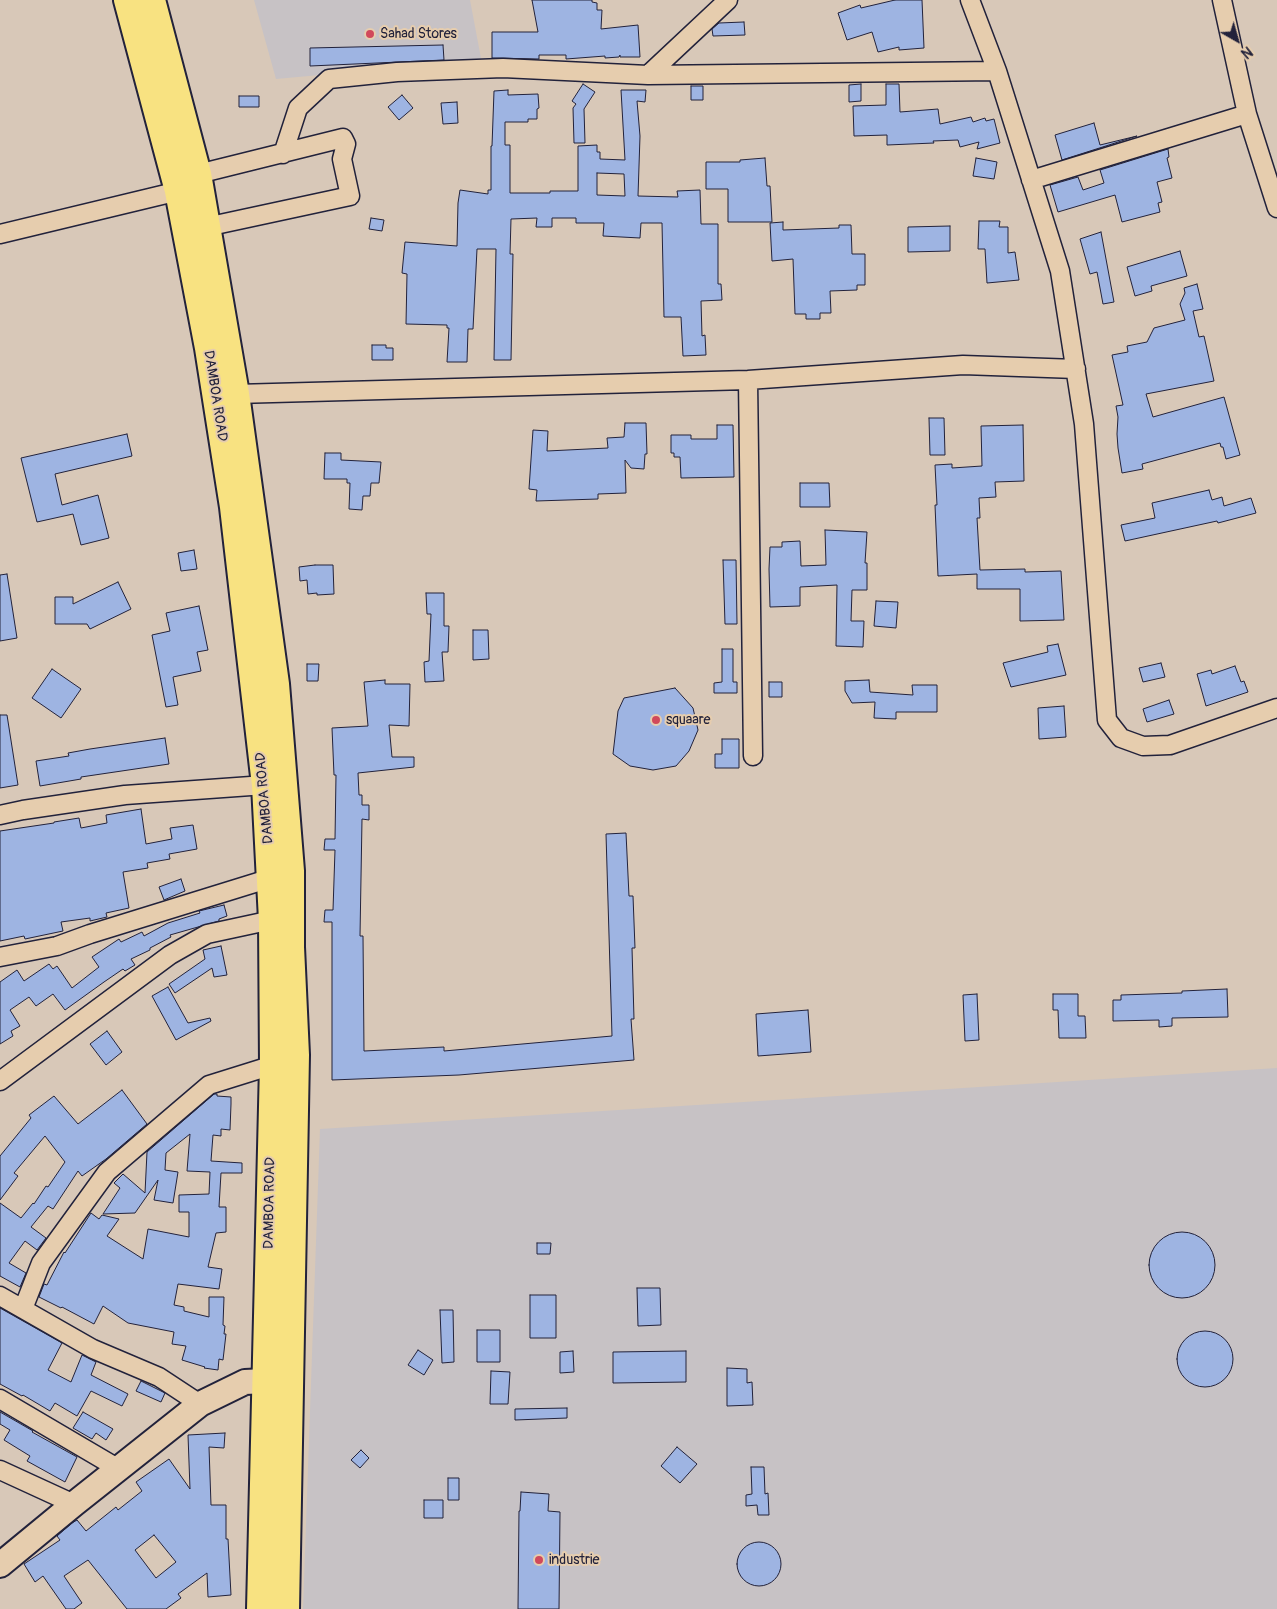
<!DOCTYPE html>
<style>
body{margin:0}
#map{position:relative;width:1277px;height:1609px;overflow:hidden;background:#d8c8b8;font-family:Pangolin,sans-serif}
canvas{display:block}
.north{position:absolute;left:1212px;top:15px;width:50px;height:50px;-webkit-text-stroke:4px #e6cdae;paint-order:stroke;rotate:142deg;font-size:14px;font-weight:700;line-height:20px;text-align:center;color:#22223b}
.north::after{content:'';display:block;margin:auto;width:18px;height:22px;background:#22223b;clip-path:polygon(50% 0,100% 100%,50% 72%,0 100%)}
</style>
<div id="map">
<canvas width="1277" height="1609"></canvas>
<div class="north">N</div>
</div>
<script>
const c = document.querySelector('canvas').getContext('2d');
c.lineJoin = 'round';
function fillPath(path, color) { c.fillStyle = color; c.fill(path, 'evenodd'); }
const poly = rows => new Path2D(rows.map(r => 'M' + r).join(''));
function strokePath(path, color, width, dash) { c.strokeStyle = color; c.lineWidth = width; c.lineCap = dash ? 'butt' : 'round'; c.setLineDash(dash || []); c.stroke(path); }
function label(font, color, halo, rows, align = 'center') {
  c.font = font + ' Pangolin,sans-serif'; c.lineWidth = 4; c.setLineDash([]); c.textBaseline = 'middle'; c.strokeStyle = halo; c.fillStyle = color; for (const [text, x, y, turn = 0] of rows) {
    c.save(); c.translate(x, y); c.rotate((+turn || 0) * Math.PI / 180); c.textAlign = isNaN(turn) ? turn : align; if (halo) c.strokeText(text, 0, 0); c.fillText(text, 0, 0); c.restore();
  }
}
fillPath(poly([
 [254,0,470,0,483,69,353,72,276,79],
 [1277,1068,1277,1609,303,1609,320,1129]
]), '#c7c2c5');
const building = poly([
 [532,0,592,0,592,2,597,3,597,10,602,10,601,29,638,25,640,57,620,57,620,55,619,57,605,58,605,56,566,59,566,55,539,55,539,59,492,58,492,32,538,32,532,0],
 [895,0,922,0,924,48,899,50,899,47,878,52,872,32,847,40,838,13,860,5,861,8,895,0],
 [744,22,745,35,713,36,712,29,719,23,744,22],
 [443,45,444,60,310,66,310,48,443,45],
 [583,84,595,92,584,109,585,143,574,143,573,108,576,104,572,101,583,84],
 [861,84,861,101,849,102,849,85,861,84],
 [886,84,899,84,900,112,938,109,940,124,971,117,973,122,985,118,986,121,994,119,1000,143,977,149,979,142,960,147,958,140,933,141,934,143,887,145,887,135,854,136,853,106,886,105,886,84],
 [691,86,703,86,703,100,691,100,691,86],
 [508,90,508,95,538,94,539,108,537,109,537,119,528,119,528,122,505,122,505,145,510,145,510,193,550,193,550,191,578,191,578,146,597,145,597,152,600,152,600,159,625,160,621,90,646,90,645,102,637,101,640,136,638,196,678,197,677,191,700,190,701,224,718,224,718,284,721,284,722,300,701,301,702,336,705,335,706,355,683,356,681,317,664,317,662,223,641,223,640,238,603,236,604,223,576,223,576,218,552,218,552,227,536,227,537,218,511,219,510,254,513,254,511,360,494,360,496,249,477,249,473,329,468,329,467,362,447,362,449,328,447,328,447,325,406,324,407,274,402,273,405,242,457,246,458,203,460,190,488,194,488,190,491,190,491,146,492,146,494,91,508,90],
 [597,173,624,174,625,196,597,195,597,173],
 [402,95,413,108,399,120,388,107,402,95],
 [239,96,259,96,259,107,239,107,239,96],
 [457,102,458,123,443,124,441,103,457,102],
 [1094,123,1100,145,1137,136,1062,160,1055,135,1094,123],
 [1168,149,1169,157,1167,158,1172,178,1157,182,1162,202,1158,203,1160,212,1122,222,1115,195,1058,212,1050,185,1078,177,1083,190,1104,183,1100,170,1168,149],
 [765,158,767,186,770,186,772,222,728,222,728,189,706,189,706,162,740,162,740,160,765,158],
 [976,158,997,162,994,179,973,176,976,158],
 [371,218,384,220,382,231,369,229,371,218],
 [979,221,1000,221,999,227,1008,227,1008,253,1015,252,1019,280,987,283,985,249,978,249,979,221],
 [783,222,783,230,839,228,839,225,851,225,852,254,865,254,865,285,857,285,857,290,830,291,831,313,820,313,820,319,806,319,806,314,795,314,793,259,772,261,770,223,783,222],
 [950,226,950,251,908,252,908,227,950,226],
 [1101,232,1114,302,1103,304,1097,272,1090,274,1080,239,1101,232],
 [1180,251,1187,276,1151,286,1152,291,1135,296,1127,267,1180,251],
 [1197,284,1203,309,1193,311,1199,337,1204,336,1214,381,1146,394,1153,417,1224,397,1240,455,1226,459,1223,447,1221,447,1220,443,1142,464,1143,469,1122,473,1118,448,1117,434,1118,417,1116,406,1123,405,1112,355,1128,352,1127,346,1147,342,1154,328,1185,320,1180,304,1185,293,1184,288,1197,284],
 [372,345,386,345,386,348,393,348,393,360,372,360,372,345],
 [929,418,944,418,945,455,930,455,929,418],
 [625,423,646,423,647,454,645,454,644,469,631,468,625,460,626,493,598,494,598,499,536,501,537,490,529,489,533,430,548,431,547,451,608,448,607,438,624,437,625,423],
 [717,425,733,425,734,477,681,478,680,457,674,457,674,453,671,453,671,435,691,435,691,439,717,439,717,425],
 [1023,425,1024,481,995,482,996,497,979,498,980,518,977,518,980,570,1025,569,1025,572,1061,571,1064,620,1020,621,1020,589,977,589,977,574,938,576,935,505,937,505,935,465,952,464,952,468,982,466,981,426,1023,425],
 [127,434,132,456,55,474,62,505,98,495,109,538,81,545,73,514,37,522,21,458,127,434],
 [325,453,341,453,341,460,381,462,379,483,371,483,370,496,363,496,362,510,349,509,350,483,347,483,347,479,324,479,325,453],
 [800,483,829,483,830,507,800,507,800,483],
 [1209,490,1212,500,1222,497,1224,506,1251,498,1256,513,1218,523,1217,521,1125,541,1121,525,1155,518,1152,503,1209,490],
 [825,530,867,532,865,563,867,563,867,590,852,590,851,621,864,621,863,647,836,646,837,585,800,587,800,606,770,607,769,569,770,547,782,547,782,542,800,541,801,566,826,565,825,530],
 [194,550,197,569,181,571,178,553,194,550],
 [723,560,736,560,737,624,725,624,723,560],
 [315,565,333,565,334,594,317,595,317,593,308,594,307,580,300,581,299,567,315,565],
 [7,574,17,638,0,641,0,575,7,574],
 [118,582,131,609,90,629,87,624,55,624,55,597,73,597,73,604,118,582],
 [426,593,444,593,444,626,449,626,448,652,442,652,444,681,425,682,424,662,429,661,431,614,427,614,426,593],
 [876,601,898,602,896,628,874,626,876,601],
 [199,606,208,650,197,652,201,671,173,677,178,705,166,707,152,635,170,631,166,613,199,606],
 [473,630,488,630,489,659,473,660,473,630],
 [1058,644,1066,675,1011,687,1003,663,1048,652,1047,646,1058,644],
 [722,649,733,649,733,682,737,682,737,693,714,693,714,683,722,682,722,649],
 [1161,663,1165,677,1143,682,1139,668,1161,663],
 [307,664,319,664,318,681,307,681,307,664],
 [1235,666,1241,682,1244,681,1248,692,1206,706,1197,674,1211,670,1212,674,1235,666],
 [52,669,81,689,61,718,32,698,52,669],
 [385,680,385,684,410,684,409,726,389,725,392,757,414,757,414,767,358,773,359,795,362,795,362,805,369,805,369,820,362,819,360,936,363,936,364,1051,444,1047,444,1051,612,1036,606,834,626,833,629,896,633,896,635,948,632,948,634,1019,631,1019,634,1060,459,1075,332,1080,332,922,324,922,325,910,333,910,335,850,324,850,325,839,335,839,336,775,334,775,332,728,368,726,364,682,385,680],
 [869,680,870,692,913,695,912,685,937,685,937,712,896,712,896,719,874,718,875,702,852,703,845,691,845,681,869,680],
 [769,682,782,682,782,697,769,697,769,682],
 [675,688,693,708,698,730,689,751,676,766,653,770,630,766,613,754,618,711,624,698,675,688],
 [1169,700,1174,714,1147,722,1143,709,1169,700],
 [1064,706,1066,737,1039,739,1038,708,1064,706],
 [0,715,7,715,18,785,0,788,0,715],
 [165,738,169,764,81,777,81,779,40,786,36,761,69,756,68,753,90,749,165,738],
 [722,739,739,739,739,768,715,768,715,754,722,754,722,739],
 [141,809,146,844,172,839,170,828,193,825,197,849,169,854,170,859,147,863,148,868,123,872,129,908,106,913,107,917,90,921,90,918,61,922,63,931,25,939,24,936,0,941,0,831,54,823,54,822,79,818,81,828,107,823,106,815,141,809],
 [181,879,185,891,164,900,159,887,181,879],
 [224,905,227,916,219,919,219,921,170,935,171,937,150,948,150,950,131,959,135,965,125,971,123,969,104,982,65,1010,53,994,36,1006,29,997,10,1010,20,1026,11,1031,13,1036,0,1044,0,982,17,970,24,981,49,964,53,969,57,966,72,988,99,967,92,957,119,939,121,942,142,932,144,936,168,923,200,913,199,911,224,905],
 [221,946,227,975,214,977,212,968,175,993,169,984,205,959,203,950,221,946],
 [168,987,188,1023,210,1018,211,1021,176,1040,152,996,168,987],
 [1227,989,1228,1017,1172,1018,1172,1026,1159,1027,1159,1020,1113,1021,1113,1000,1121,1000,1121,995,1182,993,1182,991,1227,989],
 [977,994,979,1040,965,1041,963,995,977,994],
 [1053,994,1078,994,1078,1016,1085,1016,1086,1038,1059,1038,1058,1010,1053,1010,1053,994],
 [808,1010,811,1052,758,1056,756,1014,808,1010],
 [107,1031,122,1052,106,1065,90,1044,107,1031],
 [122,1090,147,1124,106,1159,82,1176,78,1171,53,1209,48,1206,31,1227,46,1238,37,1250,25,1241,9,1263,26,1273,20,1287,0,1276,0,1203,21,1218,33,1203,34,1204,46,1186,48,1187,65,1162,45,1136,14,1173,18,1176,0,1200,0,1156,31,1118,29,1115,54,1096,78,1124,122,1090],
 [214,1094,217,1094,217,1096,231,1097,231,1104,230,1130,221,1129,221,1136,213,1135,211,1161,242,1163,242,1173,221,1173,219,1207,226,1207,226,1232,216,1233,208,1267,222,1269,219,1289,178,1284,174,1305,184,1307,184,1311,209,1317,209,1297,224,1297,223,1325,225,1326,224,1334,226,1334,223,1360,219,1359,218,1370,204,1368,205,1367,182,1360,186,1346,172,1344,174,1332,128,1323,103,1306,94,1324,62,1307,61,1308,39,1297,44,1284,47,1285,64,1252,65,1253,91,1213,99,1219,102,1215,119,1219,107,1236,143,1259,148,1229,189,1237,189,1212,179,1212,179,1195,209,1194,210,1172,187,1171,190,1134,166,1153,165,1170,178,1172,173,1203,154,1200,158,1180,135,1213,103,1214,120,1188,114,1183,123,1174,145,1193,147,1152,214,1094],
 '1149 1265a33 33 0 1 1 66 0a33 33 0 1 1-66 0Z',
 [537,1243,551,1243,550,1254,537,1254,537,1243],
 [637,1288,660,1288,661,1325,638,1326,637,1288],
 [530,1295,556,1295,556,1338,530,1338,530,1295],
 [0,1308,62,1343,48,1370,71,1382,82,1355,96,1362,91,1375,128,1394,122,1406,91,1391,77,1416,55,1403,50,1411,23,1395,22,1396,0,1384,0,1308],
 [440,1310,453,1310,454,1362,442,1363,440,1310],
 [477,1330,500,1330,500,1362,477,1362,477,1330],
 '1177 1359a28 28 0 1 1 56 0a28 28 0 1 1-56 0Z',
 [418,1350,433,1360,424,1375,408,1365,418,1350],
 [573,1351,574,1372,560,1373,560,1352,573,1351],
 [686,1351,686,1382,613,1383,613,1352,686,1351],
 [727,1368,747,1369,747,1383,752,1382,753,1405,727,1406,727,1368],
 [491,1371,510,1372,508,1404,490,1404,491,1371],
 [141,1381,165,1393,161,1402,136,1391,141,1381],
 [567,1408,567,1418,515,1420,515,1409,567,1408],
 [0,1412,33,1431,32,1432,77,1457,65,1482,27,1461,30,1456,4,1440,10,1430,0,1424,0,1412],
 [83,1412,113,1429,106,1440,96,1433,92,1439,73,1428,83,1412],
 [225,1433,224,1448,209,1447,211,1505,226,1505,226,1539,228,1539,231,1595,208,1597,207,1573,178,1594,181,1598,166,1609,127,1609,88,1560,64,1576,82,1603,74,1609,66,1609,43,1576,35,1582,24,1564,60,1540,57,1536,72,1523,77,1520,86,1531,116,1507,118,1510,142,1491,136,1482,169,1459,190,1489,188,1435,225,1433],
 [154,1535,176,1562,156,1578,135,1550,154,1535],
 [677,1447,697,1464,680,1483,661,1466,677,1447],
 [361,1450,369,1458,360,1468,351,1460,361,1450],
 [751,1467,764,1467,765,1494,768,1493,769,1515,758,1515,757,1505,746,1506,746,1495,752,1494,751,1467],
 [448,1478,459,1478,459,1500,448,1500,448,1478],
 [521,1492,549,1494,548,1511,560,1512,559,1609,518,1609,519,1511,520,1511,521,1492],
 [424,1500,443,1500,443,1518,424,1518,424,1500],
 '737 1564a22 22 0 1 1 44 0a22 22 0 1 1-44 0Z'
]);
fillPath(building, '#9eb4e2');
strokePath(building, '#22223b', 1);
const street = poly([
 [970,0,997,71,1060,271,1084,424,1107,720,1121,738,1143,746,1170,745,1277,708],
 [1222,0,1247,114,1277,208],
 [648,75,728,0],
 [283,154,298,108,329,79,397,72,503,68,648,75,997,71],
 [198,174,343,138,346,144,342,159,350,196,206,227],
 [1031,180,1247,114],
 [0,234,187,189],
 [748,380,753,756],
 [236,394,748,380,963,365,1076,369],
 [0,815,23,810,125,795,265,785],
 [0,957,57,946,90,934,271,878],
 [0,1081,170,955,207,934,272,920],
 [0,1296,93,1349,159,1377,200,1404],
 [23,1309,41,1263,107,1172,209,1085,273,1065],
 [0,1399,119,1469],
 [0,1470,74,1504]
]);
const secondary = poly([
 [0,1565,74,1504,200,1404,245,1382,285,1380]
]);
const primary = poly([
 [127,0,178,191,208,348,233,507,265,785,272,920,273,1065,260,1609],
 [152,0,198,174,236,394,276,684,291,871,291,947,296,1055,286,1609]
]);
strokePath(street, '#22223b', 21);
strokePath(secondary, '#22223b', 28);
strokePath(primary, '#22223b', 30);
strokePath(street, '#e6cdae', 18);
strokePath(secondary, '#e6cdae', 24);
strokePath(primary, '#f8e281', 26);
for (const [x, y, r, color] of [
 [370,34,5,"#d1495b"],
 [656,720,5,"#d1495b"],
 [539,1560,5,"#d1495b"]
]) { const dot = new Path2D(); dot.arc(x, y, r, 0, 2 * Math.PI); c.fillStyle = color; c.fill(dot); strokePath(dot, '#e6cdae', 2); }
label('14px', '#22223b', '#e6cdae', [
 ["Sahad Stores",380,34],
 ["squaare",666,720],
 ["industrie",549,1560]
], 'left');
label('14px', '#22223b', '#e6cdae', [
 ["DAMBOA ROAD",215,396,81],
 ["DAMBOA ROAD",265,798,-95],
 ["DAMBOA ROAD",270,1203,-89]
]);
</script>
